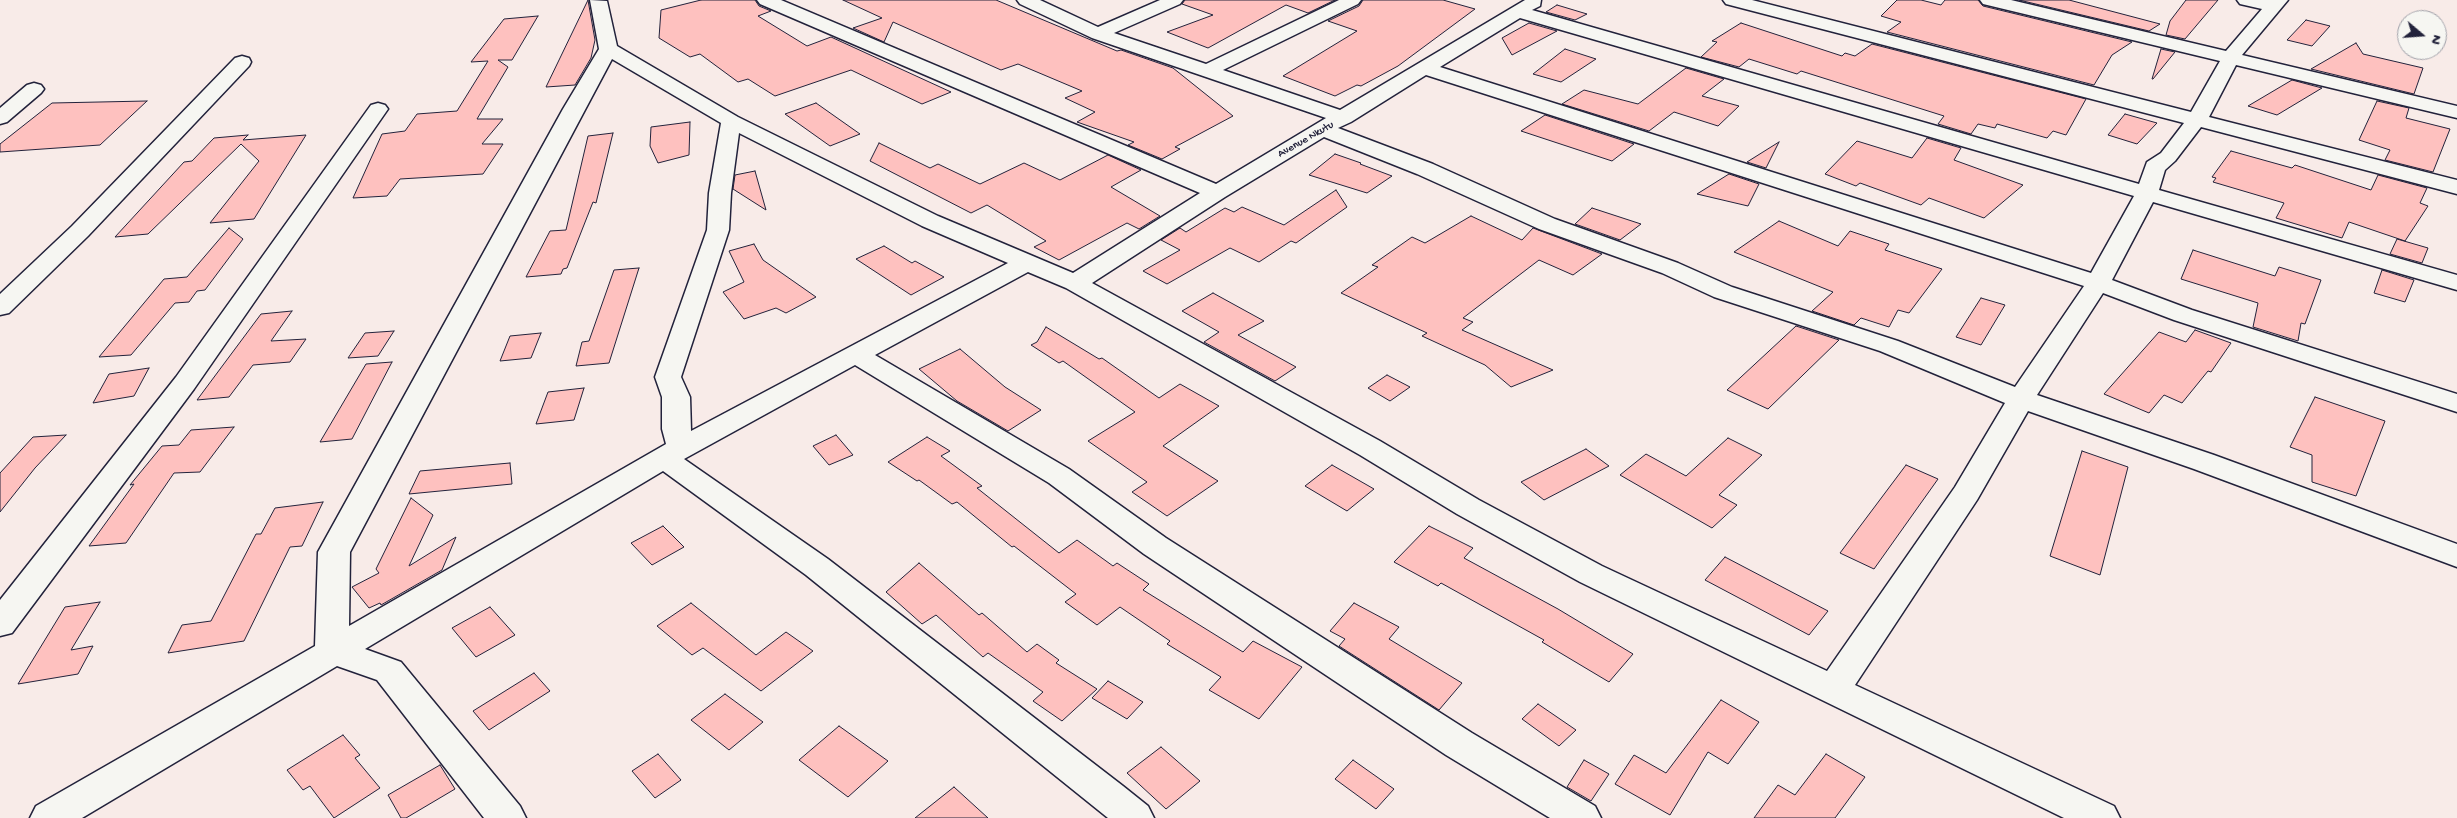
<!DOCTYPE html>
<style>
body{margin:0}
#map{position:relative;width:2457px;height:818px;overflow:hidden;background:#f8ebe8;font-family:"Gochi Hand",sans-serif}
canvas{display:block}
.north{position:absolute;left:2397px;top:10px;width:50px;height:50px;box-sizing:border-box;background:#f6f6f2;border:1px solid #a1a1a9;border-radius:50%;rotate:108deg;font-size:14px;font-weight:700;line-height:20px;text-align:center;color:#22223b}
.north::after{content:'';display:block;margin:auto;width:18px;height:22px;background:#22223b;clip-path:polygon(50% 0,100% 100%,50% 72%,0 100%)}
</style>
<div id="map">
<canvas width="2457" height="818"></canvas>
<div class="north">N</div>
</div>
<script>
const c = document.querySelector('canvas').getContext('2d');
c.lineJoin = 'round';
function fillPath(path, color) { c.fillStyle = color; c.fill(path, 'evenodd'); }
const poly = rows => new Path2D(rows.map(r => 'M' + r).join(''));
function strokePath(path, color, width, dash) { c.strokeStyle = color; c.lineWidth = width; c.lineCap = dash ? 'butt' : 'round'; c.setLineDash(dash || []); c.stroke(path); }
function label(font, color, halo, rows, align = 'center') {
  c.font = font + ' "Gochi Hand",sans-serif'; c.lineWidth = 5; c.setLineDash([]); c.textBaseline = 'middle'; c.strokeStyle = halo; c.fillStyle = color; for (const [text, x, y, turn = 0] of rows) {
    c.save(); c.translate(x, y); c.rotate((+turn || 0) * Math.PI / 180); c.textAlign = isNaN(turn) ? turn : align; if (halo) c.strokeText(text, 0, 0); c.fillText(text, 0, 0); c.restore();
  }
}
const building = poly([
 [588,0,595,40,591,58,575,85,546,87,588,0],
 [701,0,755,0,759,6,771,11,758,16,807,46,831,37,951,92,922,104,851,70,775,96,748,79,738,82,700,54,690,57,659,38,661,10,701,0],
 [843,0,996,0,1117,51,1121,50,1173,68,1233,116,1175,147,1180,149,1162,159,1128,145,1134,142,1077,122,1095,112,1065,98,1082,91,1018,64,1001,70,893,22,884,42,853,28,882,18,843,0],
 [1185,0,1335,0,1308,13,1286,5,1208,48,1167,32,1213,15,1182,4,1185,0],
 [1363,0,1443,0,1475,9,1398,66,1361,86,1357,85,1335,96,1283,76,1357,31,1328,21,1359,6,1363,0],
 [1897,0,1921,0,1941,5,1945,0,1978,0,1983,6,2132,42,2112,55,2094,85,1887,32,1901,22,1881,16,1897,0],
 [2019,0,2069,0,2160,24,2149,31,2019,0],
 [2186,0,2218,0,2185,39,2166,35,2170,21,2186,0],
 [1557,5,1587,14,1575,20,1546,12,1557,5],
 [538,16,512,60,498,60,508,67,477,119,503,119,482,144,503,144,483,174,400,179,387,196,353,198,382,134,405,131,417,114,457,111,488,61,471,62,504,19,538,16],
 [2306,20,2330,26,2312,46,2287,40,2306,20],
 [1529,23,1557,31,1512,55,1502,38,1529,23],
 [1741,23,1842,56,1845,53,1855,56,1872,44,2086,99,2066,135,2053,131,2047,138,1997,124,1995,128,1978,124,1971,134,1938,124,1944,116,1801,71,1797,74,1749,59,1739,67,1701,57,1717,42,1712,41,1741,23],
 [2356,43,2363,54,2423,68,2414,94,2311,69,2356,43],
 [1565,49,1596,59,1561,82,1533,74,1565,49],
 [2161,49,2175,52,2153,79,2152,79,2161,49],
 [1686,68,1724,79,1702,96,1739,106,1718,126,1674,112,1649,131,1562,104,1584,90,1638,104,1686,68],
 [2292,80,2322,88,2277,115,2248,106,2292,80],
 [147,101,100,145,0,152,0,144,52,103,147,101],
 [2377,101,2409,108,2406,118,2450,129,2433,172,2385,160,2390,150,2359,140,2377,101],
 [816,103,860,134,830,146,785,114,816,103],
 [2125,114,2157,123,2137,144,2108,135,2125,114],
 [1545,115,1634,144,1612,161,1521,131,1545,115],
 [690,122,689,155,658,163,650,146,651,127,690,122],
 [613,133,596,203,593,202,567,268,563,269,561,274,526,277,550,231,566,230,588,136,613,133],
 [248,135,243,140,306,135,254,219,210,223,259,161,241,144,148,234,115,237,184,162,192,161,214,138,248,135],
 [1927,138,1961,148,1954,160,2023,185,1984,218,1929,198,1921,205,1860,183,1856,186,1825,174,1857,141,1912,158,1927,138],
 [1779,142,1766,168,1747,162,1779,142],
 [879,143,930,168,938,164,980,184,1024,163,1060,180,1108,155,1141,170,1111,187,1160,216,1139,229,1127,223,1059,260,1034,247,1046,241,987,205,971,213,870,161,879,143],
 [2231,151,2292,168,2295,165,2371,190,2378,175,2427,188,2420,203,2428,206,2405,241,2349,222,2342,238,2276,218,2284,203,2213,182,2216,178,2212,177,2231,151],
 [1335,154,1361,163,1360,164,1392,176,1367,193,1309,175,1335,154],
 [755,171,766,210,733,189,735,175,755,171],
 [1729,174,1759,184,1748,206,1697,194,1729,174],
 [1336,190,1347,207,1296,243,1291,241,1259,262,1230,248,1167,284,1143,271,1180,250,1161,240,1180,228,1186,232,1225,208,1234,212,1242,207,1284,225,1336,190],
 [1592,208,1641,224,1620,240,1575,224,1592,208],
 [1471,216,1522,240,1533,228,1602,254,1573,275,1539,260,1463,318,1473,322,1462,330,1553,370,1511,387,1485,365,1422,336,1427,333,1341,293,1378,267,1372,265,1412,237,1425,243,1471,216],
 [1779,221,1838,246,1850,231,1889,244,1885,250,1942,269,1909,313,1898,310,1889,327,1861,318,1854,325,1812,311,1833,292,1734,252,1779,221],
 [229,228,243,239,205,290,197,291,189,302,175,303,131,355,99,357,164,279,187,277,229,228],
 [2397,239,2428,248,2422,263,2390,254,2397,239],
 [754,244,763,260,816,297,786,313,776,308,744,319,723,292,744,282,729,251,754,244],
 [884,246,912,263,915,261,944,277,911,295,856,259,884,246],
 [2193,250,2275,276,2279,267,2321,280,2305,324,2301,323,2298,341,2253,327,2258,303,2181,279,2193,250],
 [639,268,609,363,576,366,582,342,589,341,614,270,639,268],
 [2382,270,2414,280,2405,302,2374,293,2382,270],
 [1213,293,1264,321,1238,335,1296,367,1275,381,1204,342,1219,332,1182,311,1213,293],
 [1981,298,2005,305,1981,345,1956,337,1981,298],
 [292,311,271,341,306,339,290,362,253,365,229,397,197,400,261,314,292,311],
 [1796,326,1839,340,1768,409,1727,390,1796,326],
 [1046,327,1099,359,1102,358,1159,398,1180,384,1219,406,1163,446,1218,481,1167,516,1132,492,1147,482,1088,441,1135,412,1063,361,1059,363,1031,345,1037,342,1046,327],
 [2195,330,2231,343,2211,372,2208,371,2182,403,2164,395,2149,413,2104,394,2159,332,2186,342,2195,330],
 [394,331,378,356,348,358,365,333,394,331],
 [541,333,531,358,500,361,510,336,541,333],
 [960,349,1005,387,1041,410,1008,431,957,401,919,369,960,349],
 [392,362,352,439,320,442,366,364,392,362],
 [149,368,134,396,93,403,109,374,149,368],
 [1387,375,1410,387,1390,401,1368,388,1387,375],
 [584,388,574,420,536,424,548,392,584,388],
 [2315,397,2385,421,2356,496,2312,482,2312,455,2290,447,2315,397],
 [234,427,200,472,174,473,126,543,89,546,134,484,130,485,162,446,179,445,191,430,234,427],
 [66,435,35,468,0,512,0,473,33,437,66,435],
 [836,435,853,455,829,465,813,446,836,435],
 [927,437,950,451,941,456,982,486,977,488,1059,553,1077,540,1113,566,1117,563,1149,584,1143,590,1243,652,1253,641,1302,667,1259,719,1209,690,1221,677,1167,644,1170,641,1120,607,1097,625,1065,602,1076,594,1014,546,1012,547,957,502,952,504,919,480,917,481,888,462,927,437],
 [1728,438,1762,455,1719,495,1737,505,1712,528,1620,475,1646,454,1686,476,1728,438],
 [1586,449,1609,466,1544,500,1521,482,1586,449],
 [2082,451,2128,467,2100,575,2050,556,2082,451],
 [510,463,512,484,409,494,420,471,510,463],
 [1332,465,1374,489,1347,511,1305,486,1332,465],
 [1906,465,1938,479,1874,569,1840,553,1906,465],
 [411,498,433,515,409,566,456,537,442,570,381,605,380,603,369,608,352,587,379,573,376,569,411,498],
 [323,502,302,546,290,547,244,641,168,653,182,625,211,621,256,534,261,534,275,508,323,502],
 [663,526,684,547,652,565,631,543,663,526],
 [1429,526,1473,548,1464,558,1558,609,1633,654,1609,682,1542,642,1544,640,1441,583,1438,586,1394,562,1429,526],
 [1725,557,1828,611,1809,635,1705,580,1725,557],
 [919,563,979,615,982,613,1027,652,1037,644,1059,660,1056,663,1097,689,1062,721,1033,701,1043,692,988,653,983,657,936,615,922,624,886,592,919,563],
 [100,602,71,650,93,646,78,674,18,684,65,607,100,602],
 [691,603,756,655,786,632,813,651,761,691,703,648,692,655,657,626,691,603],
 [1354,603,1399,627,1389,639,1462,683,1439,710,1339,646,1345,639,1330,631,1354,603],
 [490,607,515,635,476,657,452,628,490,607],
 [534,673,550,691,489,730,473,711,534,673],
 [1108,681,1143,702,1127,719,1092,698,1108,681],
 [725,694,763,722,729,750,691,720,725,694],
 [1721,700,1759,722,1728,764,1708,752,1670,815,1615,784,1634,755,1666,773,1721,700],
 [1538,704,1576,730,1559,746,1522,719,1538,704],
 [839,726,888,761,848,797,799,760,839,726],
 [343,735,360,755,355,758,380,788,334,818,310,786,303,790,287,770,343,735],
 [1161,747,1200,781,1166,809,1127,773,1161,747],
 [658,754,681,780,655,798,632,771,658,754],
 [1826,754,1865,777,1835,818,1754,818,1778,785,1795,795,1826,754],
 [1353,760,1394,789,1376,809,1335,779,1353,760],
 [1584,760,1609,774,1591,801,1567,787,1584,760],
 [440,765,455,789,406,818,401,818,388,795,440,765],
 [954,787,988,818,915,818,954,787]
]);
fillPath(building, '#fec1bf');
strokePath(building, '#22223b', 1);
const minor = poly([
 [590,0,607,1,617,46,738,117,938,216,1073,273,1200,193,760,4,757,0,781,0,1216,184,1326,118,1092,38,1020,4,1017,0,1040,0,1098,27,1160,0,1183,0,1180,4,1114,33,1206,64,1339,0,1361,0,1358,4,1223,70,1340,110,1525,0,1541,0,1540,6,1532,10,2139,184,2147,162,2161,153,2184,123,1726,4,1723,0,1752,0,2191,112,2220,61,1983,4,1980,0,2011,0,2226,51,2262,9,2240,4,2237,0,2288,0,2242,55,2457,106,2457,118,2236,65,2209,117,2457,180,2457,194,2201,127,2175,161,2165,170,2159,190,2457,275,2457,290,2153,202,2112,280,2192,310,2457,394,2457,412,2174,320,2103,293,2037,395,2214,455,2457,544,2457,567,2194,469,2028,411,1977,500,1855,685,2114,806,2120,818,2064,818,1580,582,1457,514,1360,455,1066,288,1028,272,875,355,1069,469,1166,538,1472,733,1595,806,1601,818,1550,818,1446,755,1144,554,1049,483,855,365,684,459,828,559,1123,786,1148,806,1154,818,1108,818,806,575,663,471,365,649,401,662,520,806,526,818,484,818,377,680,337,666,82,818,30,818,36,806,315,646,318,552,563,109,599,49,590,0],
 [1520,18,2134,196,2091,273,1440,67,1520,18],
 [612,59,721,123,709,193,707,230,655,377,662,397,662,429,666,444,349,626,350,552,612,59],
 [1426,75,2084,286,2015,387,1898,341,1732,287,1678,263,1555,219,1433,164,1338,128,1351,122,1426,75],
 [739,133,922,226,1008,263,691,431,690,397,681,377,729,230,731,193,739,133],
 [1324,137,1417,174,1539,229,1662,273,1714,297,1880,351,2005,403,1955,487,1827,671,1602,566,1479,500,1380,441,1092,283,1225,197,1324,137],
 [242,56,249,58,251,62,249,66,88,236,9,313,0,315,0,294,72,226,235,58,242,56],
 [34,83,41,85,44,89,41,93,7,122,0,124,0,108,27,85,34,83],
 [378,103,385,105,388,109,194,389,12,633,0,636,0,600,176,377,371,105,378,103]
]);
strokePath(minor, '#22223b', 3);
fillPath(minor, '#f6f6f2');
label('11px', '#22223b', '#f6f6f2', [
 ["Avenue Nkutu",1306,140,-30]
]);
</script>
